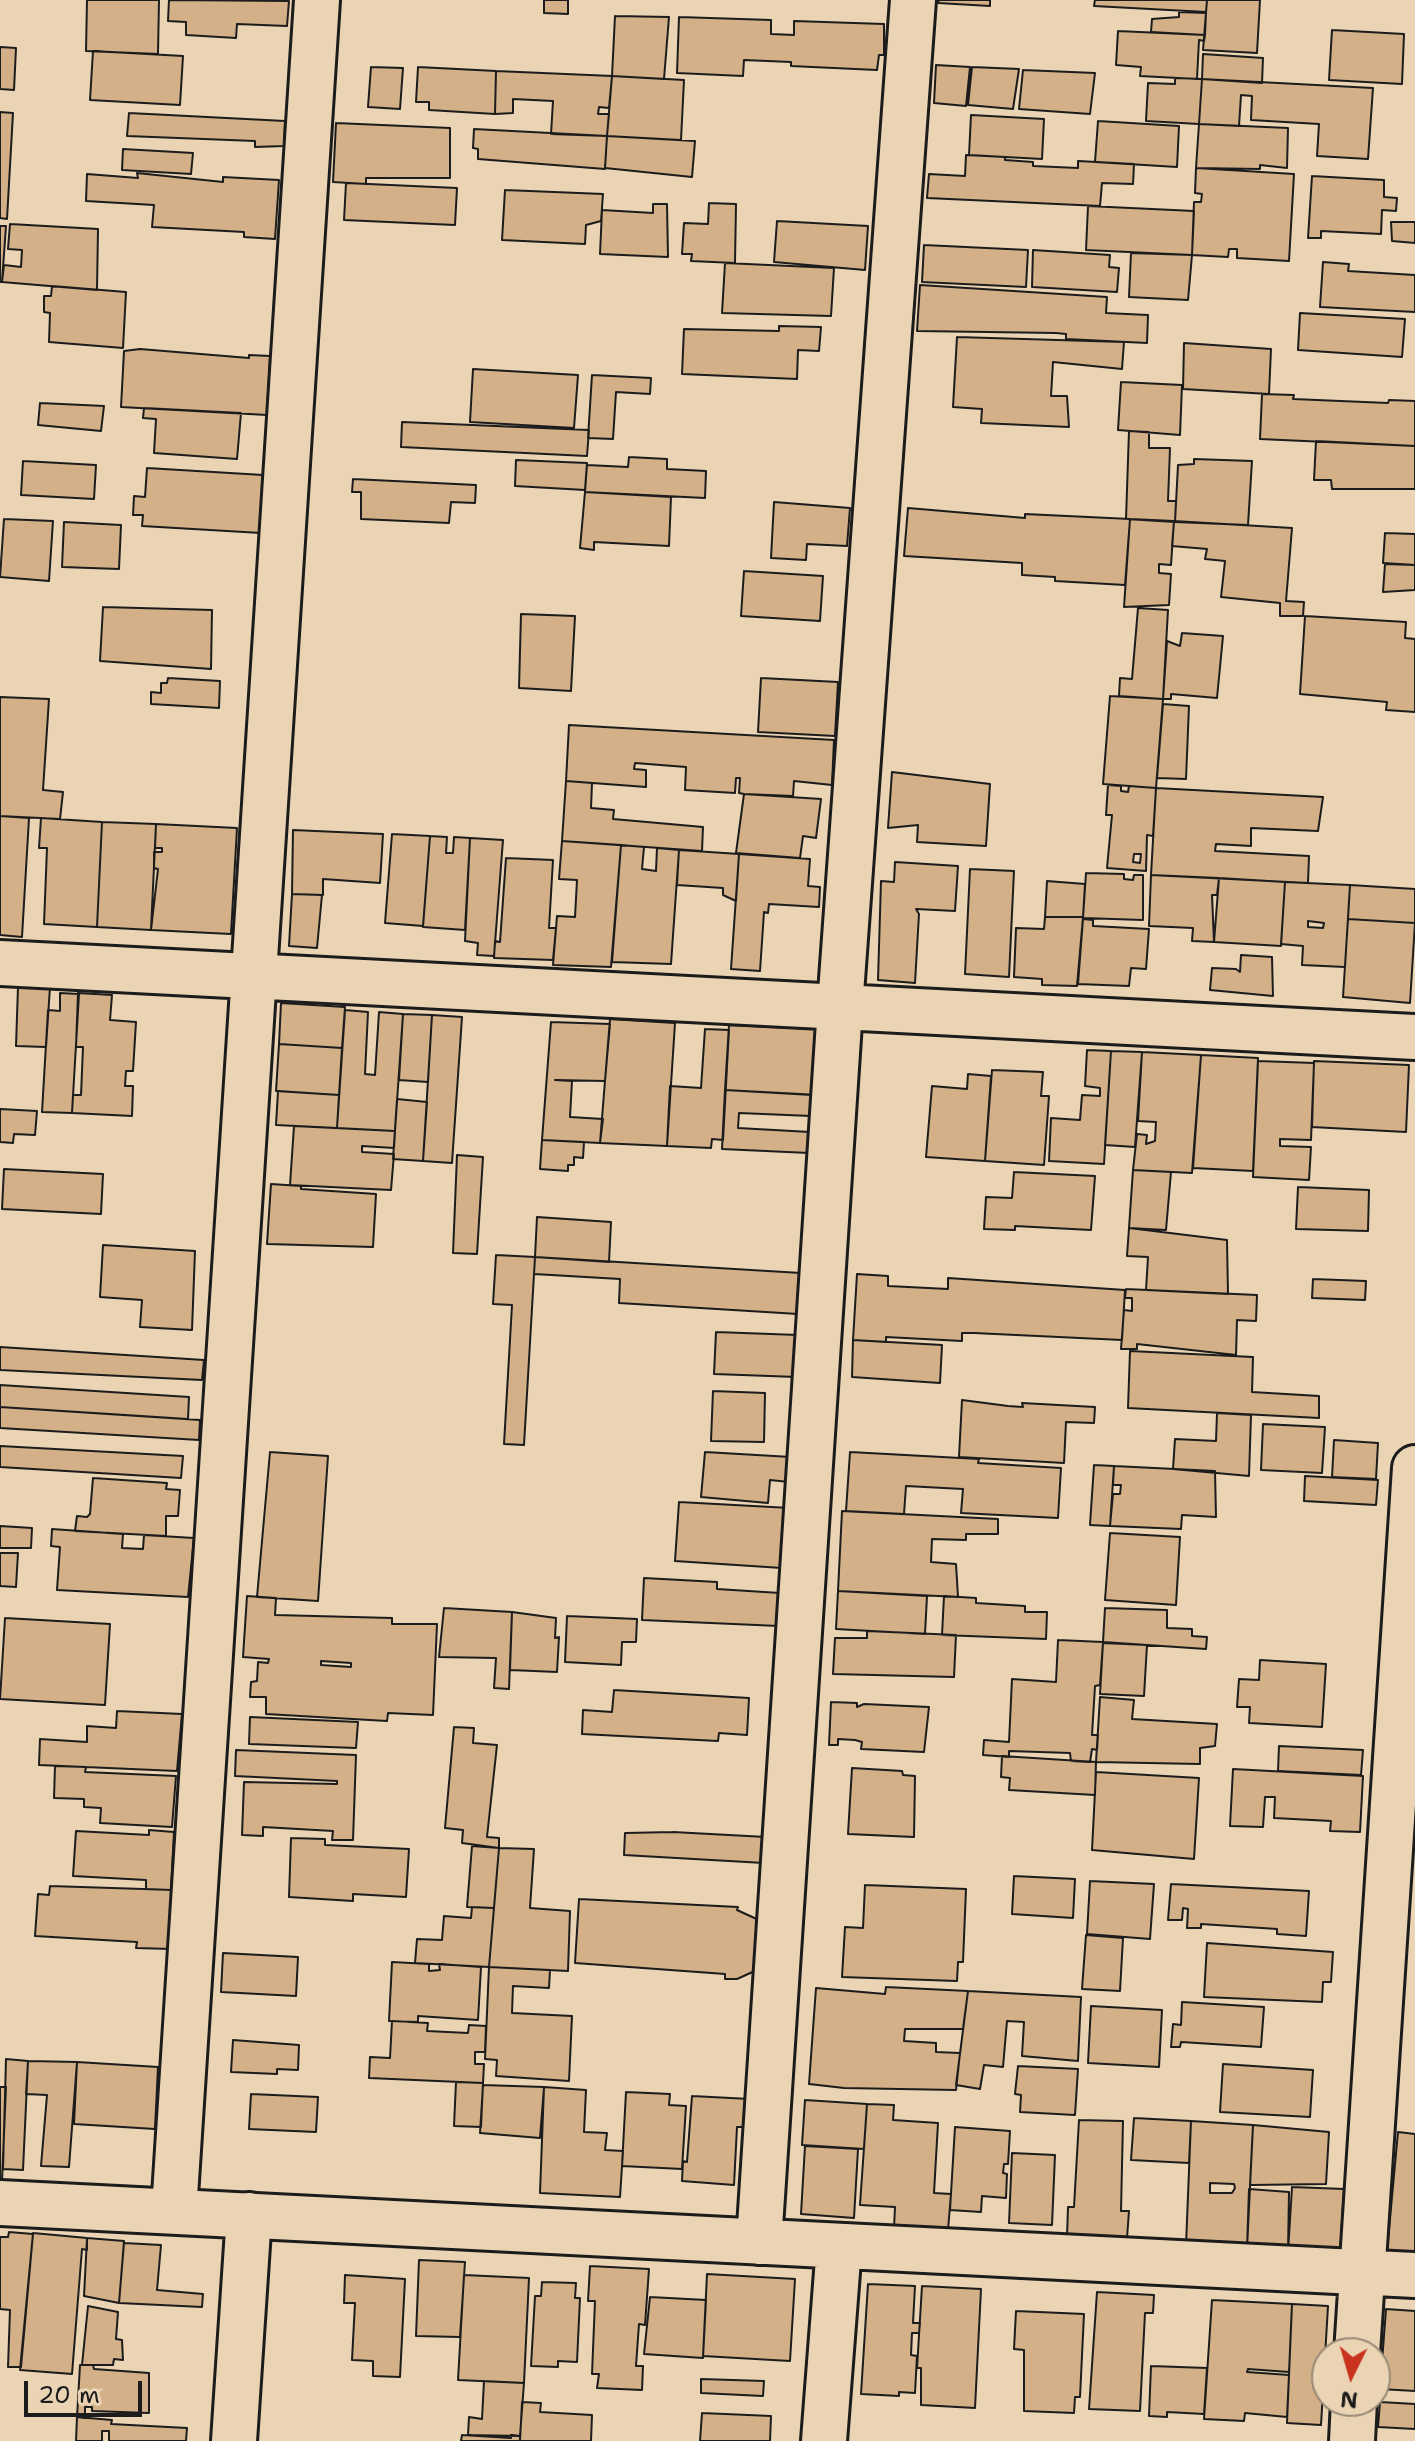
<!DOCTYPE html>
<style>
body{margin:0}
#map{position:relative;width:1415px;height:2441px;overflow:hidden;background:#ead4b3;font-family:"Shantell Sans",sans-serif}
canvas{display:block}
.north{position:absolute;left:1311px;top:2337px;width:80px;height:80px;box-sizing:border-box;background:#ead4b3;border:2px solid #988a77;border-radius:50%;rotate:185deg;font-size:22px;font-weight:700;line-height:32px;text-align:center;color:#1c1c1c}
.north::after{content:'';display:block;margin:auto;width:28px;height:36px;background:#c8321e;clip-path:polygon(50% 0,100% 100%,50% 72%,0 100%)}
.scale{position:absolute;left:24px;top:2381px;width:118px;height:36px;box-sizing:border-box;border:4px solid #1c1c1c;border-top:0;padding-left:10px;font-size:24px;line-height:28px;white-space:nowrap;color:#1c1c1c;-webkit-text-stroke:6px #ead4b3;paint-order:stroke}
</style>
<div id="map">
<canvas width="1415" height="2441"></canvas>
<div class="north">N</div>
<div class="scale">20 m</div>
</div>
<script>
const c = document.querySelector('canvas').getContext('2d');
c.lineJoin = 'round';
function fillPath(path, color) { c.fillStyle = color; c.fill(path, 'evenodd'); }
const poly = rows => new Path2D(rows.map(r => 'M' + r).join(''));
function strokePath(path, color, width, dash) { c.strokeStyle = color; c.lineWidth = width; c.lineCap = dash ? 'butt' : 'round'; c.setLineDash(dash || []); c.stroke(path); }
const building = poly([
 [87,0,159,0,158,54,86,51,87,0],
 [169,0,289,1,287,26,237,24,236,38,186,35,186,22,168,21,169,0],
 [544,0,568,0,568,14,544,13,544,0],
 [939,0,990,0,990,6,938,3,939,0],
 [1095,0,1207,0,1206,12,1094,6,1095,0],
 [1207,0,1260,0,1257,53,1203,50,1207,0],
 [1179,12,1206,13,1205,35,1151,32,1152,19,1179,17,1179,12],
 [615,16,669,17,664,79,612,76,615,16],
 [679,17,771,20,771,34,794,35,794,21,884,24,884,55,879,55,877,70,791,66,791,62,744,60,743,76,677,73,679,17],
 [1332,30,1404,34,1402,84,1329,80,1332,30],
 [1118,31,1205,35,1204,41,1199,40,1197,79,1140,76,1141,67,1116,65,1118,31],
 [0,47,16,48,14,90,0,89,0,47],
 [93,51,183,56,180,105,90,100,93,51],
 [1203,54,1263,58,1262,83,1202,79,1203,54],
 [936,65,970,67,966,106,934,103,936,65],
 [371,67,403,68,400,109,368,107,371,67],
 [418,67,496,71,495,114,429,110,429,102,416,102,418,67],
 [972,67,1019,69,1013,109,968,105,972,67],
 [1023,70,1095,73,1090,114,1019,109,1023,70],
 [496,71,612,76,609,108,599,107,598,114,609,114,607,136,551,134,553,101,513,99,513,113,495,114,496,71],
 [612,76,684,80,681,140,607,136,612,76],
 [1175,78,1202,79,1199,124,1146,121,1148,83,1175,84,1175,78],
 [1202,79,1373,88,1368,159,1317,156,1319,124,1251,120,1252,96,1241,95,1239,126,1199,124,1202,79],
 [0,112,13,113,7,219,0,218,0,112],
 [129,113,285,121,284,146,255,147,255,141,127,136,129,113],
 [971,115,1044,119,1042,159,969,155,971,115],
 [1098,121,1179,126,1177,167,1095,162,1098,121],
 [336,123,450,128,450,178,366,178,366,184,333,182,336,123],
 [1199,124,1288,128,1287,168,1260,165,1260,169,1196,168,1199,124],
 [474,129,607,136,605,169,478,159,478,149,473,148,474,129],
 [607,136,695,141,692,177,605,168,607,136],
 [123,149,193,153,191,174,122,170,123,149],
 [966,155,1005,157,1005,160,1033,162,1033,166,1078,168,1078,161,1134,164,1133,184,1102,183,1100,206,927,198,929,174,965,176,966,155],
 [1196,168,1294,174,1289,261,1237,258,1237,249,1229,249,1228,257,1192,255,1194,202,1201,202,1202,194,1195,193,1196,168],
 [137,173,223,182,223,177,279,180,275,239,244,237,244,232,152,227,154,205,86,201,87,174,138,178,137,173],
 [1312,176,1384,180,1384,197,1397,198,1396,211,1382,210,1381,234,1321,231,1321,238,1308,238,1312,176],
 [346,183,457,188,455,225,344,220,346,183],
 [505,190,603,194,601,221,586,225,585,244,502,240,505,190],
 [709,203,736,204,735,263,691,261,692,254,682,254,684,223,708,224,709,203],
 [653,204,667,204,668,257,600,254,602,210,653,213,653,204],
 [1088,206,1194,211,1192,255,1086,250,1088,206],
 [777,221,868,226,865,270,774,262,777,221],
 [1391,222,1415,222,1415,243,1392,241,1391,222],
 [10,224,98,229,97,290,2,282,4,265,21,267,22,250,8,249,10,224],
 [0,226,6,226,2,282,0,282,0,226],
 [924,245,1028,250,1026,287,922,282,924,245],
 [1033,250,1110,255,1109,267,1119,268,1117,292,1032,287,1033,250],
 [1131,253,1192,255,1188,300,1129,297,1131,253],
 [1323,262,1349,264,1348,271,1415,275,1415,312,1320,307,1323,262],
 [725,263,834,268,831,316,722,313,725,263],
 [920,285,1107,297,1106,313,1148,315,1147,343,1066,339,1066,334,1056,333,917,331,920,285],
 [52,286,126,292,123,348,49,342,50,313,44,312,44,296,51,296,52,286],
 [1300,313,1405,319,1402,357,1298,350,1300,313],
 [779,326,821,327,819,351,798,350,797,379,682,374,684,329,779,331,779,326],
 [957,337,1124,342,1122,369,1053,362,1051,396,1067,396,1069,427,981,423,982,409,953,407,957,337],
 [1184,343,1271,349,1269,394,1183,389,1184,343],
 [140,349,249,358,249,355,270,356,267,415,121,407,124,351,140,349],
 [473,369,578,375,574,428,470,422,473,369],
 [592,375,651,378,650,394,616,392,613,439,588,438,592,375],
 [1121,382,1182,385,1180,435,1118,430,1121,382],
 [1262,394,1294,395,1293,399,1388,403,1389,400,1415,401,1415,446,1260,439,1262,394],
 [40,403,104,406,101,431,38,425,40,403],
 [144,408,241,413,237,459,154,453,156,419,143,418,144,408],
 [402,422,589,430,587,456,401,447,402,422],
 [1129,431,1149,432,1149,448,1170,448,1168,501,1176,501,1175,522,1126,519,1129,431],
 [1316,441,1415,446,1415,489,1332,489,1331,480,1314,480,1316,441],
 [629,457,667,459,667,469,706,471,705,498,585,492,587,465,628,467,629,457],
 [1194,459,1252,461,1248,525,1175,522,1178,465,1194,464,1194,459],
 [516,460,587,463,585,490,515,486,516,460],
 [23,461,96,465,94,499,21,495,23,461],
 [147,468,263,475,261,533,142,526,143,515,133,515,134,496,145,497,147,468],
 [353,479,476,485,475,503,451,502,449,523,361,519,361,492,352,492,353,479],
 [585,492,671,497,669,546,594,542,594,550,580,548,585,492],
 [774,502,850,508,847,546,807,544,806,560,771,558,774,502],
 [908,508,1025,518,1025,514,1130,519,1125,585,1055,581,1055,577,1022,575,1022,563,904,556,908,508],
 [4,519,53,521,49,581,0,577,4,519],
 [1130,519,1174,521,1171,565,1159,564,1159,573,1171,574,1169,605,1124,607,1130,519],
 [1174,521,1292,528,1286,601,1304,602,1303,616,1280,616,1280,603,1221,597,1225,561,1205,559,1207,549,1172,546,1174,521],
 [64,522,121,525,119,569,62,567,64,522],
 [1385,533,1415,534,1415,565,1383,563,1385,533],
 [1385,564,1415,565,1415,590,1383,592,1385,564],
 [744,571,823,576,820,621,741,616,744,571],
 [103,607,212,610,211,669,100,661,103,607],
 [1138,608,1168,610,1163,699,1119,696,1120,678,1132,679,1138,608],
 [521,614,575,616,571,691,519,688,521,614],
 [1305,616,1406,622,1405,638,1415,639,1415,712,1386,710,1387,702,1300,694,1305,616],
 [1182,633,1223,636,1217,698,1171,694,1171,699,1163,699,1167,641,1180,646,1182,633],
 [168,678,220,681,219,708,151,704,151,692,161,693,161,683,167,683,168,678],
 [761,678,838,682,835,736,758,732,761,678],
 [1110,696,1163,699,1156,788,1103,784,1110,696],
 [0,697,49,699,43,790,63,792,60,819,0,816,0,697],
 [1163,704,1189,706,1186,779,1157,778,1163,704],
 [569,725,834,740,832,785,794,781,793,796,744,794,739,793,740,778,736,778,735,793,685,790,686,767,635,763,634,769,646,770,646,787,566,781,569,725],
 [892,772,990,784,986,846,917,842,918,825,888,828,892,772],
 [566,781,592,783,591,808,614,810,613,819,703,827,702,851,562,841,566,781],
 [1108,785,1121,786,1121,791,1128,792,1129,786,1156,788,1153,836,1147,835,1146,871,1107,868,1112,815,1106,815,1108,785],
 [1134,854,1141,854,1140,863,1133,862,1134,854],
 [1156,788,1323,797,1318,831,1251,828,1251,846,1216,844,1215,851,1309,856,1308,883,1151,875,1156,788],
 [744,794,821,799,816,838,803,836,800,858,736,853,744,794],
 [0,816,29,818,22,937,0,935,0,816],
 [41,818,102,822,97,927,44,924,47,848,39,848,41,818],
 [102,822,156,824,151,930,97,927,102,822],
 [156,824,237,828,231,934,151,930,158,869,154,868,154,852,162,852,162,848,155,848,156,824],
 [293,830,383,834,380,883,323,879,323,895,292,894,293,830],
 [392,834,430,836,423,926,385,923,392,834],
 [430,836,447,837,446,853,453,853,454,837,470,838,465,930,423,927,430,836],
 [470,838,503,840,494,956,477,955,478,943,465,941,470,838],
 [562,841,621,845,611,967,553,965,557,916,575,917,577,880,559,879,562,841],
 [621,845,644,847,642,869,656,871,657,848,679,850,671,964,612,962,621,845],
 [679,850,739,854,736,901,723,895,723,888,677,885,679,850],
 [739,854,810,859,808,886,820,887,819,907,769,904,768,913,764,912,760,971,731,969,739,854],
 [506,858,553,860,549,928,556,928,553,960,494,958,495,941,500,942,506,858],
 [895,862,958,866,955,911,916,909,919,914,915,983,878,980,881,881,894,882,895,862],
 [970,869,1014,871,1009,977,965,974,970,869],
 [1086,873,1124,874,1124,879,1133,880,1134,875,1143,875,1143,920,1083,918,1086,873],
 [1151,875,1219,878,1217,895,1212,895,1214,942,1192,941,1193,928,1149,926,1151,875],
 [1219,878,1285,882,1281,946,1214,942,1219,878],
 [1047,881,1085,884,1083,917,1045,917,1047,881],
 [1285,882,1350,885,1345,967,1302,965,1303,946,1281,944,1285,882],
 [1308,921,1324,923,1323,928,1308,927,1308,921],
 [1350,885,1415,889,1415,923,1348,919,1350,885],
 [292,894,322,895,317,948,289,946,292,894],
 [1045,917,1083,917,1077,986,1042,985,1042,979,1014,977,1016,928,1044,929,1045,917],
 [1083,919,1093,920,1093,926,1149,929,1146,969,1131,968,1129,986,1078,984,1083,919],
 [1348,919,1415,923,1410,1003,1343,997,1348,919],
 [1241,955,1272,957,1273,996,1210,990,1212,968,1236,969,1240,972,1241,955],
 [18,987,50,987,46,1047,16,1046,18,987],
 [60,993,79,994,72,1113,42,1112,48,1010,60,1011,60,993],
 [78,993,112,995,110,1020,136,1022,133,1071,126,1071,125,1086,133,1086,132,1116,72,1113,73,1095,81,1095,83,1047,76,1047,78,993],
 [281,1003,345,1007,342,1048,279,1044,281,1003],
 [345,1010,368,1012,365,1074,375,1075,379,1012,403,1014,395,1131,337,1128,345,1010],
 [403,1014,432,1015,428,1082,399,1080,403,1014],
 [432,1015,462,1017,452,1163,423,1161,432,1015],
 [610,1019,675,1023,667,1146,600,1143,610,1019],
 [551,1022,610,1024,605,1081,555,1080,572,1081,570,1117,603,1119,600,1143,542,1140,551,1022],
 [729,1025,816,1029,821,1034,819,1095,725,1090,729,1025],
 [705,1029,729,1030,723,1140,712,1139,711,1148,667,1146,670,1086,701,1088,705,1029],
 [279,1044,342,1048,339,1095,276,1091,279,1044],
 [1087,1050,1111,1051,1104,1164,1049,1161,1051,1118,1080,1120,1082,1095,1100,1096,1100,1088,1085,1086,1087,1050],
 [1111,1051,1142,1052,1135,1147,1105,1145,1111,1051],
 [1142,1052,1201,1055,1192,1173,1133,1170,1137,1134,1147,1135,1146,1144,1155,1141,1156,1122,1138,1121,1142,1052],
 [1201,1055,1258,1058,1253,1171,1193,1168,1201,1055],
 [1258,1061,1314,1063,1311,1140,1280,1139,1280,1146,1311,1147,1309,1180,1253,1177,1258,1061],
 [1314,1061,1409,1065,1406,1132,1312,1127,1314,1061],
 [992,1070,1043,1072,1041,1096,1049,1096,1044,1165,985,1161,992,1070],
 [968,1074,991,1076,985,1161,926,1157,932,1086,967,1089,968,1074],
 [725,1090,812,1095,811,1116,739,1113,738,1128,810,1132,809,1153,722,1149,725,1090],
 [278,1091,339,1095,337,1128,276,1125,278,1091],
 [397,1099,427,1102,423,1161,393,1159,397,1099],
 [0,1109,37,1111,35,1135,14,1134,13,1143,0,1142,0,1109],
 [294,1126,395,1131,394,1148,362,1146,362,1152,394,1154,391,1190,290,1185,294,1126],
 [542,1140,584,1142,583,1158,574,1157,574,1165,568,1165,568,1171,540,1169,542,1140],
 [457,1155,483,1157,477,1254,453,1253,457,1155],
 [4,1169,103,1174,101,1214,2,1209,4,1169],
 [1133,1170,1171,1172,1166,1230,1129,1228,1133,1170],
 [1014,1172,1095,1176,1091,1230,1015,1226,1015,1230,984,1229,986,1197,1012,1198,1014,1172],
 [271,1184,301,1186,301,1189,376,1194,373,1247,267,1244,271,1184],
 [1298,1187,1369,1190,1368,1231,1296,1229,1298,1187],
 [537,1217,611,1222,609,1262,535,1257,537,1217],
 [1129,1228,1227,1240,1228,1294,1146,1290,1148,1257,1127,1256,1129,1228],
 [103,1245,195,1251,192,1330,140,1327,142,1300,100,1297,103,1245],
 [496,1255,535,1257,524,1445,504,1444,512,1305,493,1304,496,1255],
 [535,1257,801,1273,798,1314,619,1303,620,1279,534,1274,535,1257],
 [857,1274,888,1276,888,1286,948,1289,948,1278,1125,1290,1122,1340,974,1333,962,1333,962,1341,886,1337,886,1342,853,1340,857,1274],
 [1313,1279,1366,1281,1365,1300,1312,1298,1313,1279],
 [1126,1289,1257,1295,1256,1321,1237,1320,1236,1355,1137,1344,1137,1349,1121,1349,1124,1310,1132,1311,1132,1298,1125,1298,1126,1289],
 [716,1332,798,1335,797,1377,714,1374,716,1332],
 [853,1340,942,1345,940,1383,852,1377,853,1340],
 [0,1347,204,1360,202,1380,0,1370,0,1347],
 [1130,1351,1253,1357,1252,1392,1319,1396,1319,1418,1128,1408,1130,1351],
 [0,1385,189,1397,188,1419,0,1407,0,1385],
 [713,1391,765,1393,764,1442,711,1441,713,1391],
 [962,1400,1008,1406,1023,1407,1022,1403,1095,1407,1094,1423,1066,1422,1064,1463,959,1457,962,1400],
 [0,1407,200,1420,199,1440,0,1428,0,1407],
 [1217,1413,1251,1415,1249,1476,1173,1469,1175,1439,1216,1441,1217,1413],
 [1263,1424,1325,1427,1322,1473,1261,1470,1263,1424],
 [1334,1440,1378,1443,1376,1479,1332,1477,1334,1440],
 [0,1446,183,1456,181,1478,0,1467,0,1446],
 [270,1452,328,1456,318,1601,257,1597,270,1452],
 [705,1452,791,1457,789,1482,770,1480,768,1503,701,1497,705,1452],
 [850,1452,979,1459,978,1463,1061,1468,1058,1518,961,1513,963,1489,906,1486,904,1514,846,1511,850,1452],
 [1094,1465,1114,1466,1110,1526,1090,1525,1094,1465],
 [1114,1466,1215,1471,1216,1517,1182,1515,1181,1529,1110,1526,1113,1494,1120,1494,1121,1485,1113,1485,1114,1466],
 [1305,1476,1378,1480,1376,1505,1304,1501,1305,1476],
 [93,1478,167,1483,166,1489,180,1490,178,1516,166,1516,166,1536,75,1531,77,1516,87,1517,90,1514,93,1478],
 [679,1502,790,1508,782,1568,675,1561,679,1502],
 [842,1511,998,1519,998,1534,966,1534,966,1540,932,1539,931,1562,956,1564,958,1597,838,1591,842,1511],
 [0,1526,32,1528,31,1548,0,1548,0,1526],
 [52,1529,123,1534,122,1548,143,1549,144,1535,194,1538,188,1597,57,1590,60,1547,51,1546,52,1529],
 [1110,1533,1180,1537,1176,1605,1105,1600,1110,1533],
 [0,1553,18,1553,16,1587,0,1586,0,1553],
 [644,1578,717,1582,717,1589,780,1593,779,1626,642,1620,644,1578],
 [838,1591,927,1596,925,1634,836,1629,838,1591],
 [247,1596,276,1598,275,1615,392,1618,392,1624,437,1624,433,1715,388,1713,387,1721,266,1714,266,1697,250,1697,251,1682,257,1681,258,1662,268,1663,269,1659,243,1657,247,1596],
 [321,1661,351,1663,351,1667,321,1665,321,1661],
 [944,1596,976,1598,976,1603,1025,1606,1025,1612,1047,1612,1046,1639,942,1635,944,1596],
 [444,1608,512,1612,509,1689,494,1688,496,1658,439,1657,444,1608],
 [1105,1608,1167,1610,1167,1628,1192,1629,1192,1636,1207,1637,1206,1649,1103,1642,1105,1608],
 [512,1612,556,1618,555,1638,559,1637,557,1672,510,1670,512,1612],
 [567,1616,637,1619,636,1642,622,1642,621,1665,565,1662,567,1616],
 [5,1618,110,1624,105,1705,0,1699,5,1618],
 [867,1631,956,1635,954,1677,833,1674,835,1638,867,1638,867,1631],
 [1058,1640,1103,1642,1100,1685,1095,1686,1092,1735,1098,1735,1097,1750,1092,1749,1090,1762,1071,1761,1070,1753,1009,1751,1009,1757,983,1755,984,1740,1009,1742,1012,1679,1056,1682,1058,1640],
 [1103,1643,1147,1645,1144,1696,1100,1694,1103,1643],
 [1260,1660,1326,1664,1322,1727,1249,1723,1250,1707,1237,1707,1239,1679,1259,1680,1260,1660],
 [614,1690,749,1698,747,1735,719,1733,718,1741,582,1734,583,1710,612,1712,614,1690],
 [1100,1697,1134,1700,1132,1719,1217,1724,1215,1746,1200,1748,1200,1764,1096,1762,1100,1697],
 [831,1702,857,1703,857,1707,864,1704,929,1707,924,1752,861,1749,862,1742,855,1740,838,1739,838,1745,829,1745,831,1702],
 [117,1711,182,1714,177,1771,39,1765,40,1739,87,1742,87,1726,116,1728,117,1711],
 [250,1717,358,1722,356,1748,249,1744,250,1717],
 [454,1727,474,1728,473,1743,497,1745,487,1837,499,1838,499,1848,462,1843,463,1830,445,1828,454,1727],
 [1279,1746,1363,1750,1361,1775,1278,1771,1279,1746],
 [236,1750,356,1755,353,1840,332,1840,333,1831,263,1827,263,1836,242,1835,244,1782,337,1784,337,1781,235,1776,236,1750],
 [1002,1756,1096,1762,1095,1795,1009,1790,1010,1778,1001,1777,1002,1756],
 [55,1766,86,1767,85,1772,176,1776,172,1827,100,1823,101,1808,84,1807,84,1799,54,1798,55,1766],
 [852,1768,902,1771,903,1775,915,1776,914,1837,848,1834,852,1768],
 [1233,1769,1363,1776,1360,1832,1330,1831,1331,1821,1274,1818,1275,1797,1265,1797,1263,1827,1230,1826,1233,1769],
 [1096,1772,1199,1778,1194,1859,1092,1850,1096,1772],
 [149,1830,174,1832,171,1890,146,1889,146,1880,73,1876,76,1831,149,1835,149,1830],
 [673,1832,766,1837,764,1863,624,1855,625,1833,673,1832],
 [291,1838,325,1839,325,1845,409,1849,406,1897,353,1894,353,1901,289,1897,291,1838],
 [472,1846,499,1848,494,1908,467,1907,472,1846],
 [499,1848,534,1849,530,1908,570,1911,568,1971,489,1967,499,1848],
 [1014,1876,1075,1879,1073,1918,1012,1914,1014,1876],
 [1090,1881,1154,1884,1150,1939,1087,1934,1090,1881],
 [1171,1884,1309,1891,1306,1936,1277,1934,1277,1929,1201,1924,1201,1928,1187,1928,1188,1909,1183,1908,1182,1920,1168,1920,1171,1884],
 [865,1885,966,1889,963,1962,958,1962,957,1981,842,1977,845,1927,863,1928,865,1885],
 [50,1886,174,1890,171,1949,136,1948,137,1942,35,1936,38,1894,49,1895,50,1886],
 [579,1899,738,1907,737,1910,761,1921,757,1970,737,1979,725,1979,725,1974,575,1963,579,1899],
 [472,1907,494,1908,489,1967,415,1963,417,1939,442,1940,444,1916,471,1918,472,1907],
 [1086,1935,1123,1938,1120,1991,1082,1989,1086,1935],
 [1207,1943,1333,1952,1331,1982,1323,1982,1322,2002,1204,1997,1207,1943],
 [223,1953,298,1957,296,1996,221,1992,223,1953],
 [392,1962,429,1964,429,1971,440,1970,439,1964,481,1967,478,2020,418,2016,418,2022,389,2021,392,1962],
 [489,1967,550,1970,549,1988,513,1986,512,2013,572,2016,569,2081,496,2076,497,2060,485,2059,489,1967],
 [886,1987,968,1991,963,2029,905,2029,904,2041,936,2043,936,2052,960,2053,956,2090,844,2088,809,2084,816,1988,885,1994,886,1987],
 [968,1991,1081,1997,1078,2061,1022,2056,1024,2022,1007,2021,1003,2067,984,2065,980,2089,956,2085,968,1991],
 [1182,2002,1264,2007,1261,2047,1181,2042,1180,2047,1171,2047,1173,2024,1181,2025,1182,2002],
 [1091,2006,1162,2010,1159,2067,1088,2063,1091,2006],
 [392,2021,428,2023,427,2031,468,2033,469,2025,486,2026,485,2052,475,2052,475,2064,484,2064,483,2083,369,2078,370,2057,390,2058,392,2021],
 [233,2040,299,2045,298,2070,277,2069,277,2074,231,2072,233,2040],
 [6,2059,28,2061,23,2170,3,2169,6,2059],
 [28,2061,77,2062,69,2167,41,2166,47,2095,26,2094,28,2061],
 [77,2062,158,2067,155,2129,74,2124,77,2062],
 [1223,2064,1313,2070,1310,2117,1220,2112,1223,2064],
 [1018,2066,1078,2069,1075,2115,1020,2112,1021,2095,1015,2094,1018,2066],
 [456,2082,483,2083,481,2127,454,2126,456,2082],
 [483,2085,544,2087,540,2138,480,2133,483,2085],
 [0,2087,6,2087,2,2181,0,2181,0,2087],
 [544,2087,586,2090,584,2132,607,2133,605,2150,623,2151,620,2197,540,2193,544,2087],
 [626,2092,670,2094,669,2105,686,2106,682,2169,622,2166,626,2092],
 [251,2094,318,2097,316,2132,249,2129,251,2094],
 [692,2096,750,2099,748,2127,737,2127,734,2185,682,2181,683,2161,687,2162,692,2096],
 [805,2100,867,2104,864,2149,802,2145,805,2100],
 [867,2104,894,2105,893,2120,938,2123,934,2193,951,2194,948,2230,894,2228,895,2207,860,2205,867,2104],
 [1134,2118,1191,2121,1189,2163,1131,2160,1134,2118],
 [1079,2120,1123,2121,1121,2211,1129,2211,1127,2238,1067,2237,1068,2207,1074,2207,1079,2120],
 [1191,2121,1253,2125,1247,2249,1186,2245,1191,2121],
 [1210,2183,1234,2184,1235,2188,1232,2193,1210,2193,1210,2183],
 [1253,2125,1329,2132,1326,2184,1250,2185,1253,2125],
 [955,2127,1010,2131,1008,2164,1004,2164,1003,2173,1007,2174,1006,2198,982,2196,981,2212,950,2210,955,2127],
 [1398,2132,1415,2134,1415,2252,1387,2251,1398,2132],
 [805,2146,858,2149,854,2218,801,2214,805,2146],
 [1012,2153,1055,2155,1052,2225,1009,2223,1012,2153],
 [1292,2187,1344,2189,1340,2255,1288,2252,1292,2187],
 [1249,2189,1289,2192,1288,2252,1247,2249,1249,2189],
 [9,2232,33,2234,21,2367,8,2367,10,2310,0,2309,0,2237,8,2237,9,2232],
 [33,2233,87,2238,87,2250,82,2249,72,2374,20,2370,33,2233],
 [87,2238,124,2241,119,2303,84,2296,87,2238],
 [124,2243,161,2245,157,2290,203,2294,202,2307,119,2303,124,2243],
 [419,2260,465,2262,460,2337,416,2336,419,2260],
 [590,2266,649,2269,645,2325,639,2324,636,2366,643,2366,642,2390,597,2388,599,2374,592,2374,595,2301,588,2301,590,2266],
 [707,2274,795,2279,790,2361,703,2356,707,2274],
 [345,2275,405,2279,400,2377,373,2376,373,2361,352,2360,355,2303,344,2303,345,2275],
 [464,2275,529,2278,524,2383,458,2380,464,2275],
 [542,2282,576,2283,575,2298,580,2298,577,2362,558,2361,558,2367,531,2366,535,2296,541,2296,542,2282],
 [868,2284,915,2286,913,2323,920,2323,919,2333,912,2333,911,2355,917,2356,915,2393,899,2392,899,2396,861,2394,868,2284],
 [922,2286,981,2289,975,2408,921,2405,921,2368,917,2368,922,2286],
 [1097,2292,1154,2295,1153,2313,1145,2313,1140,2411,1089,2409,1097,2292],
 [650,2297,706,2300,703,2358,644,2354,650,2297],
 [1212,2300,1292,2304,1289,2372,1248,2369,1247,2372,1289,2375,1287,2417,1245,2413,1244,2421,1204,2419,1212,2300],
 [1292,2304,1328,2306,1321,2425,1287,2423,1292,2304],
 [88,2306,118,2312,116,2339,122,2340,123,2360,114,2359,113,2365,82,2365,88,2306],
 [1386,2309,1415,2311,1415,2391,1380,2389,1386,2309],
 [1016,2311,1084,2314,1080,2397,1075,2397,1074,2413,1024,2411,1024,2350,1014,2349,1016,2311],
 [80,2365,93,2365,94,2369,149,2373,149,2413,92,2411,92,2407,85,2407,85,2418,77,2417,80,2365],
 [1151,2366,1207,2368,1204,2414,1167,2412,1167,2417,1149,2416,1151,2366],
 [701,2379,764,2381,763,2396,701,2393,701,2379],
 [484,2381,524,2383,520,2436,468,2435,469,2417,482,2419,484,2381],
 [522,2402,541,2403,540,2412,592,2415,591,2441,520,2441,522,2402],
 [1380,2402,1415,2404,1415,2429,1378,2427,1380,2402],
 [702,2413,771,2416,770,2441,700,2441,702,2413],
 [77,2417,112,2420,111,2424,187,2428,186,2441,109,2441,109,2431,102,2431,102,2441,76,2441,77,2417],
 [462,2435,511,2438,511,2435,520,2436,520,2441,461,2441,462,2435]
]);
fillPath(building, '#d3b088');
strokePath(building, '#1c1c1c', 2);
const street = poly([
 [0,963,1415,1037],
 [0,2203,1415,2275],
 [174,2211,317,0],
 [759,2242,840,1007,913,0],
 [1357,2353,1415,1468],
 [234,2441,249,2215],
 [824,2441,839,2246],
 [1352,2441,1354,2401]
]);
strokePath(street, '#1c1c1c', 50);
strokePath(street, '#ead4b3', 44);
</script>
